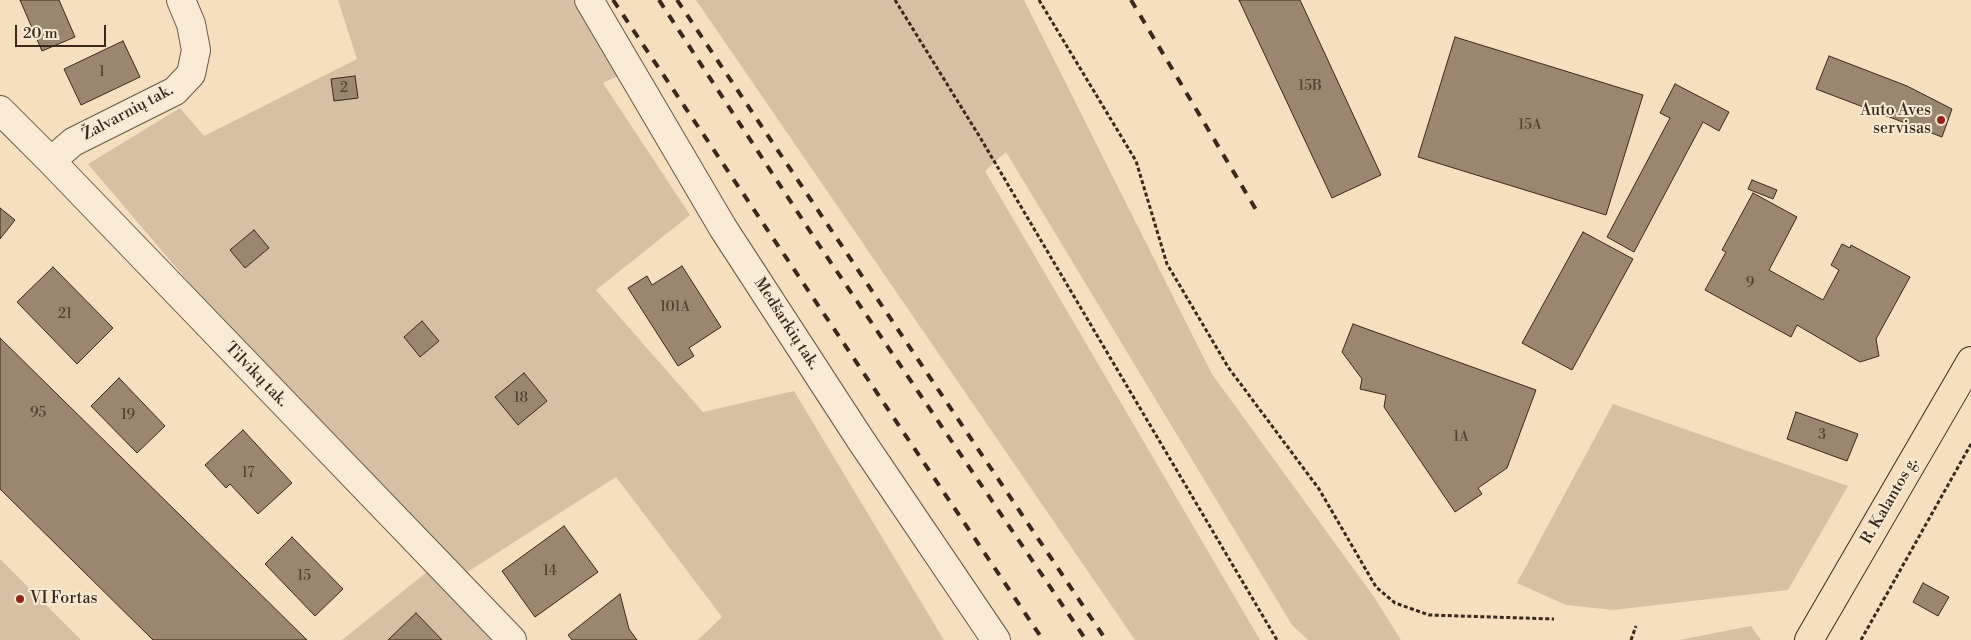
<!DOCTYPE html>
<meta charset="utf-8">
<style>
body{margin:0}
#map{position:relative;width:1971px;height:640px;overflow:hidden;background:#f5dfbf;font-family:"Libre Bodoni",serif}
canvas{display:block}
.scale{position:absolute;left:15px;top:25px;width:91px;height:22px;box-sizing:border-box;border:2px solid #39281b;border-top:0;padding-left:6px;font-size:15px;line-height:18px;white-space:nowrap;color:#39281b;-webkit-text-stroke:4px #f8ead5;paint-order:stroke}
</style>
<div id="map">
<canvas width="1971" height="640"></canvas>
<div class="scale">20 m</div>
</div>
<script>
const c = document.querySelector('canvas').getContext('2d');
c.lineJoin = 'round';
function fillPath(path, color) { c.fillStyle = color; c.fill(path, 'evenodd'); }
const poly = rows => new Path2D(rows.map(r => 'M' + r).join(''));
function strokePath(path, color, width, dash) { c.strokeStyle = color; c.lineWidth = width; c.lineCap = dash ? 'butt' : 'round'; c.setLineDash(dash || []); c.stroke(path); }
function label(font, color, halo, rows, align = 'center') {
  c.font = font + ' "Libre Bodoni",serif'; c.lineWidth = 4; c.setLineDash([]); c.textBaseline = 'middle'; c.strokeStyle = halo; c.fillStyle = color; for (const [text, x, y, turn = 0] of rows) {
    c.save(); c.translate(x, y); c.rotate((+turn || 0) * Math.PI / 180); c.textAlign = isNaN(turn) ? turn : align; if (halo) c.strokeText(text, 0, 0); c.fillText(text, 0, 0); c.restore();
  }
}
fillPath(poly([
 [338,0,573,0,624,73,603,83,690,215,596,290,703,412,794,391,944,640,698,640,722,617,616,477,455,580,512,640,342,640,438,563,352,474,88,164,180,108,204,136,357,59],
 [696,0,1024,0,1212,374,1374,597,1401,640,1308,640,1292,625,1006,152,985,171,1260,640,1135,640],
 [1613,404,1848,486,1788,590,1613,610,1566,605,1517,583],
 [0,559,81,640,0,640],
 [1751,626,1761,640,1679,640]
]), '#d5c0a3');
const building = poly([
 [20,0,59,0,75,37,42,51,20,0],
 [1239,0,1300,0,1381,175,1332,198,1239,0],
 [1455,37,1643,95,1606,215,1418,157,1455,37],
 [123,41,140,77,81,105,64,69,123,41],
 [1829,56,1907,86,1952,109,1942,137,1816,89,1829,56],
 [355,76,358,98,334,101,331,79,355,76],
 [1675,84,1729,112,1719,131,1703,122,1634,252,1607,237,1670,118,1660,113,1675,84],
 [1752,180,1777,190,1773,199,1748,189,1752,180],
 [1753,193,1797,217,1769,270,1823,300,1839,270,1831,265,1842,244,1850,248,1851,245,1910,277,1876,339,1879,356,1860,362,1797,325,1791,337,1705,290,1726,252,1722,250,1753,193],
 [0,208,15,220,0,239,0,208],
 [254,230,269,248,245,268,230,250,254,230],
 [1583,232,1633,259,1572,370,1522,343,1583,232],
 [682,266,721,327,689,348,694,356,678,366,628,288,647,276,652,285,682,266],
 [53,267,113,328,77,364,17,302,53,267],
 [422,321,439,341,420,357,404,337,422,321],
 [1353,324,1536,390,1507,468,1478,488,1482,494,1455,512,1384,407,1386,395,1360,389,1362,379,1342,352,1353,324],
 [0,338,307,640,153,640,0,489,0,338],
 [524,373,547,401,518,425,495,397,524,373],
 [119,378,165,426,137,453,91,406,119,378],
 [1796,412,1858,434,1847,461,1787,439,1796,412],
 [243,430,292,483,258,514,230,484,226,488,205,465,243,430],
 [564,526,598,572,535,617,502,571,564,526],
 [292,537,343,589,315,616,265,564,292,537],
 [1923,583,1949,597,1938,616,1913,602,1923,583],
 [620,594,629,629,637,640,572,640,568,635,620,594],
 [416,613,442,640,388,640,416,613]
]);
fillPath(building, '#9b8770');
strokePath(building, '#39281b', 1);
const minor = poly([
 [589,0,723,228,860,439,996,640],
 [0,110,51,161,512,640],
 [51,161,73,142,175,91,191,74,196,50,191,24,181,0]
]);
const major = poly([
 [1809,640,1971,361]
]);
strokePath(minor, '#685644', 30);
strokePath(major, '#39281b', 30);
strokePath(poly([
 [895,0,981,139,1277,640],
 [1039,0,1136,161,1167,264,1228,367,1319,489,1376,587,1395,603,1429,615,1554,619],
 [1631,640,1636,626],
 [1861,640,1971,444]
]), '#39281b', 3, [4, 2.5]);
strokePath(minor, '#f8ead5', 28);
strokePath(major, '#f5dfbf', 28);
strokePath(poly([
 [613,0,1043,640],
 [659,0,819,245,1086,640],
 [677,0,1106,640],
 [1131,0,1258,213]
]), '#39281b', 4, [9, 9]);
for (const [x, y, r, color] of [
 [1941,120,5,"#8f2418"],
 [20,599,5,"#8f2418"]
]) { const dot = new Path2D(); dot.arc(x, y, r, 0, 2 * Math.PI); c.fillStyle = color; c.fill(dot); strokePath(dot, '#f8ead5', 2); }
label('14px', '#524030', null, [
 ["1",102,73],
 ["15B",1310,87],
 ["2",344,89],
 ["15A",1530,126],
 ["9",1750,284],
 ["101A",675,308],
 ["21",65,315],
 ["18",521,399],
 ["95",38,414],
 ["19",128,416],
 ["3",1822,436],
 ["1A",1461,438],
 ["17",248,474],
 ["14",550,572],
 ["15",304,577]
]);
label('16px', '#39281b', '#f8ead5', [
 ["Auto Aves",1931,111],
 ["servisas",1931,129],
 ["VI Fortas",30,599,"left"]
], 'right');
label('16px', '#39281b', '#f8ead5', [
 ["Žalvarnių tak.",128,113,-28],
 ["Medšarkių tak.",786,324,57],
 ["Tilvikų tak.",256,375,46],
 ["R. Kalantos g.",1890,501,-60]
]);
</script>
